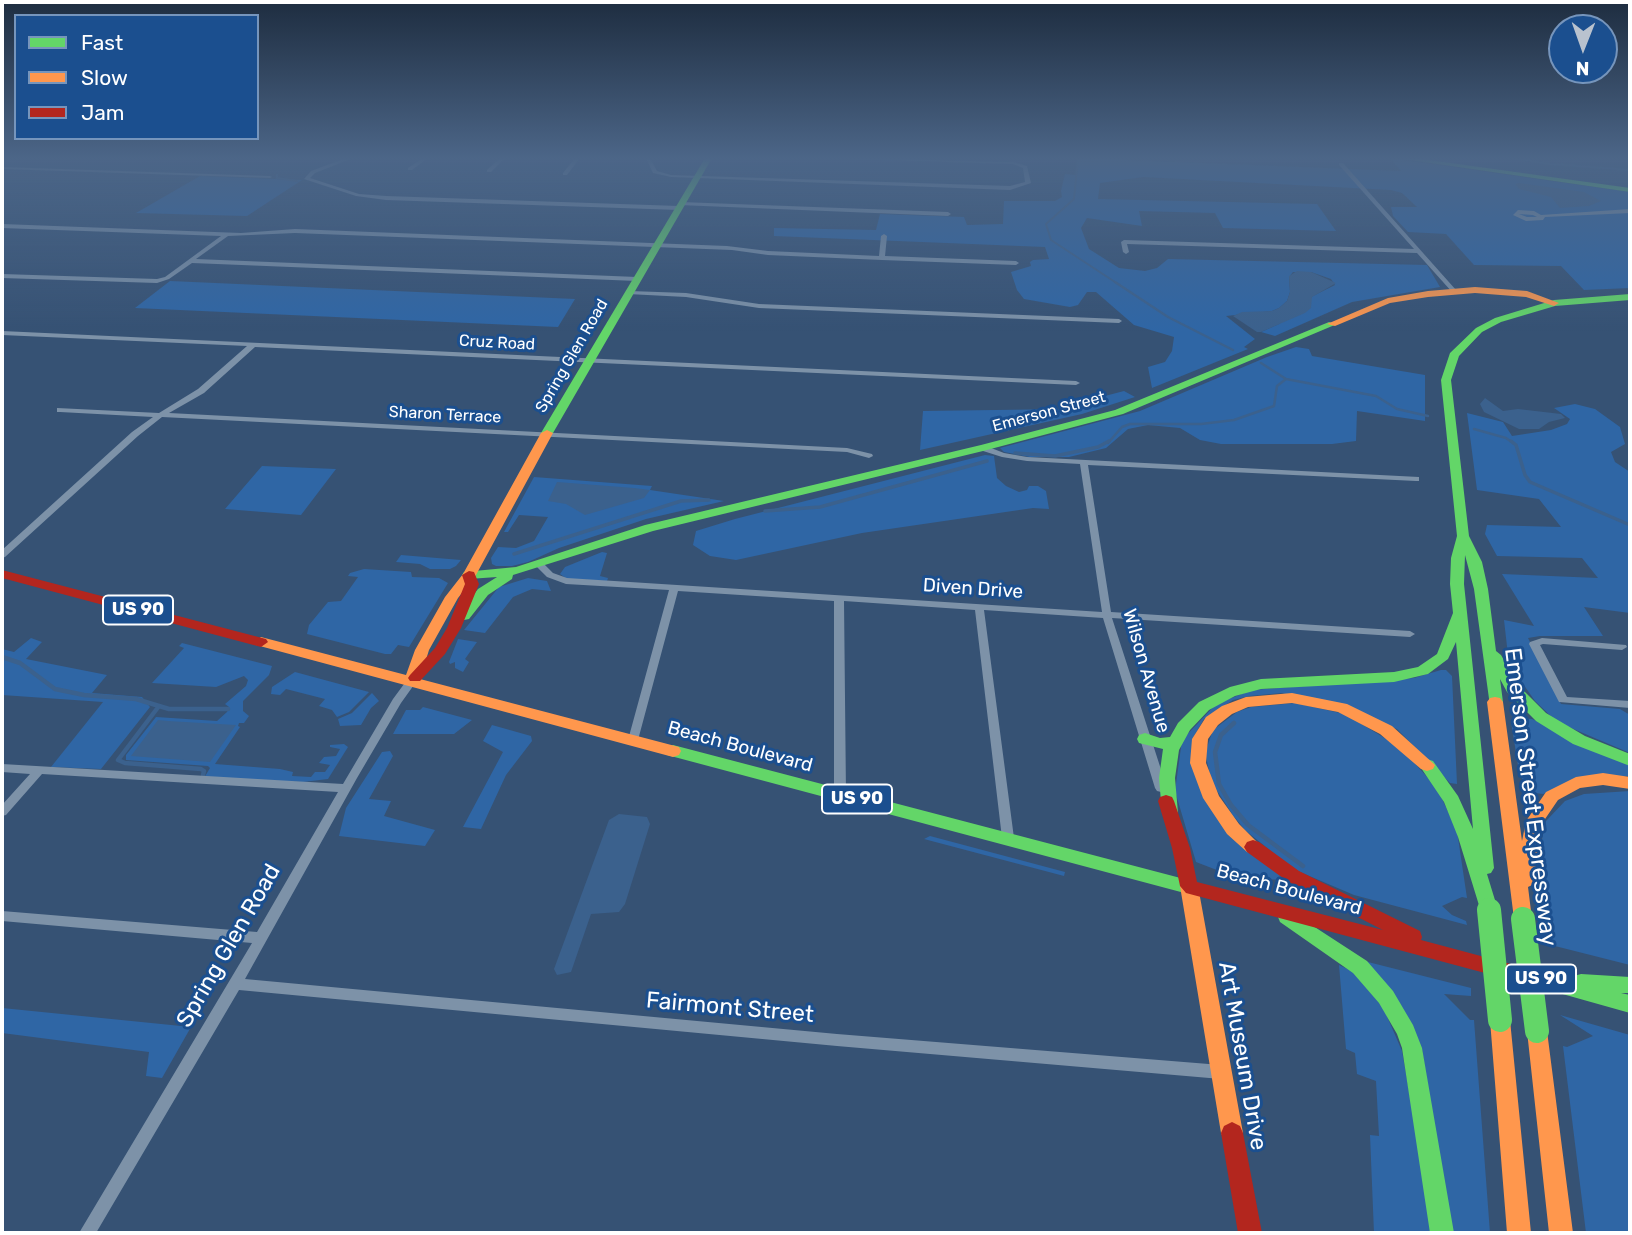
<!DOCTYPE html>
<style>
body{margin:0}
#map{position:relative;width:1632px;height:1235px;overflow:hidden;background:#365274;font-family:Rubik,sans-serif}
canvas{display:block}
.frame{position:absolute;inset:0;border:4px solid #fff;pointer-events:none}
.legend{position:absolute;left:14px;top:14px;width:245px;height:126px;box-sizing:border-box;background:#1b4f8f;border:2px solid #7695bc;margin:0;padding:9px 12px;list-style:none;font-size:21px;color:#fff}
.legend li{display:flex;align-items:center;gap:14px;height:35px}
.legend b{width:35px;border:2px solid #7695bc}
.north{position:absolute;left:1548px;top:14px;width:70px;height:70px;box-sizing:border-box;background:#1b4f8f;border:2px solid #7695bc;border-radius:50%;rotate:181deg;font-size:19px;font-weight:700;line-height:28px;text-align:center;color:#fff}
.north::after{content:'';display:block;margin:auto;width:24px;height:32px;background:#b9c2ce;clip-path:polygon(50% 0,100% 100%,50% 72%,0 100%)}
</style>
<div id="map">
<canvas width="1632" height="1235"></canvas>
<div class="frame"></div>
<ul class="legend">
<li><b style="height:9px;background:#63d668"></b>Fast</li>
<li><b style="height:9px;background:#ff974d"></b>Slow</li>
<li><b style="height:9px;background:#b3261e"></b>Jam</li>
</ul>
<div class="north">N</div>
</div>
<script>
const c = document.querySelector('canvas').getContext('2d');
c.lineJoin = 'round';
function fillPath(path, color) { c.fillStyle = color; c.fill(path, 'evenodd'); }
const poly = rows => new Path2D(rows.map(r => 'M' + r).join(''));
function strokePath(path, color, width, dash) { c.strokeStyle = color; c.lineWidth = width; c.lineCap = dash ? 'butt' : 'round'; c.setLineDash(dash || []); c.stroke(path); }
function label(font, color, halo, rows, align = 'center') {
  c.font = font + ' Rubik,sans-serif'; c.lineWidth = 6; c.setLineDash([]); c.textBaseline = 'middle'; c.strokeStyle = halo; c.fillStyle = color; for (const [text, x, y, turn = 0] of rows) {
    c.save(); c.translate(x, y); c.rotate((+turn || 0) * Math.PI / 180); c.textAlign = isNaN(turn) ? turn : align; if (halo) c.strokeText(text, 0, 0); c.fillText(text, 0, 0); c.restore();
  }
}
fillPath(poly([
 [1078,158,1401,171,1390,158,1630,192,1630,288,1584,290,1561,266,1474,265,1446,234,1408,232,1393,216,1391,207,1417,207,1402,193,1391,190,1143,177,1100,183,1098,199,1317,204,1336,231,1223,228,1215,213,1139,211,1142,226,1087,218,1081,228,1089,249,1119,268,1145,271,1157,268,1168,259,1427,265,1440,287,1352,302,1275,336,1261,332,1279,324,1311,297,1335,285,1331,279,1311,272,1293,272,1289,277,1290,292,1287,301,1279,308,1272,311,1226,316,1255,339,1244,347,1248,349,1152,388,1148,367,1165,362,1172,351,1174,337,1134,325,1096,292,1087,292,1078,305,1070,307,1024,299,1017,290,1011,272,1031,266,1030,262,1033,260,1049,259,1045,247,774,236,774,228,876,230,880,214,964,217,967,225,1003,224,1004,201,1055,201,1062,197,1061,191,1065,174,1077,175],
 [200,176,302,180,247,216,136,213],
 [170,281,575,299,558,327,135,308],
 [1296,347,1309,349,1312,356,1425,375,1425,421,1357,411,1356,441,1332,444,1221,444,1200,440,1180,428,1148,425,1128,429,1106,448,1069,457,1030,457,1004,452,1000,448,1140,411,1267,357],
 [1124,391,1135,397,1082,414,920,450,923,411,1067,409,1074,404],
 [1575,404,1595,409,1620,427,1625,444,1611,452,1615,462,1630,472,1630,613,1584,607,1603,636,1540,636,1528,638,1561,704,1620,709,1630,715,1630,753,1557,722,1535,701,1509,664,1504,620,1534,626,1502,574,1598,578,1582,558,1497,556,1485,534,1487,525,1561,527,1539,499,1477,490,1467,413,1503,422,1512,436,1551,430,1567,424,1570,419,1554,408],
 [985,455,994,456,997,478,1006,486,1019,492,1027,490,1029,486,1038,486,1046,491,1049,509,1033,508,862,533,736,560,710,556,693,545,696,531,735,519],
 [262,466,336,469,301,515,225,509],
 [534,477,652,486,650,490,724,501,646,519,559,548,528,562,512,566,496,566,492,564,491,558,498,547,516,548,534,541,548,517,519,515,508,532,504,532],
 [602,552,607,553,600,576,608,578,607,581,567,579,560,574,565,567],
 [401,555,461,560,456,566,450,569,430,569,420,564,396,562],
 [364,569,411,572,412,577,439,578,448,583,409,647,398,645,391,654,385,654,307,634,309,625,328,602,341,601,358,577,348,576,350,573],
 [528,578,547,581,551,591,532,589,513,597,485,633,464,630,499,587],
 [31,638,42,642,26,659,107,675,92,693,142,697,150,707,101,769,51,767,103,702,2,695,2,649,14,652],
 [458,639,477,642,465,659,469,662,463,672,455,668,455,662,450,664,449,662],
 [182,643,272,666,269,675,243,701,243,711,249,716,244,723,239,723,238,726,240,727,215,764,280,769,293,772,292,776,311,777,315,772,325,772,330,765,319,763,324,757,336,756,340,749,330,747,330,745,344,744,348,747,328,779,303,782,204,778,210,768,208,766,126,760,126,755,156,717,217,721,227,712,229,707,225,704,246,686,248,680,244,676,216,687,152,683,184,648,179,646],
 [1441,670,1446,670,1452,676,1457,784,1450,783,1397,729,1282,693,1250,696,1233,700,1204,719,1193,738,1191,764,1286,880,1259,879,1236,872,1222,872,1196,862,1175,791,1182,740,1216,704,1252,690,1414,678],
 [295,672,369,692,349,712,337,717,332,710,319,706,325,699,286,689,280,695,271,694,272,687],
 [372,693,379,701,371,708,361,725,340,726,338,719,352,713],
 [1295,703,1345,714,1401,748,1437,788,1457,831,1467,898,1462,897,1442,906,1452,915,1466,921,1467,925,1354,895,1293,869,1240,826,1212,783,1205,753,1213,730,1237,712,1251,707],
 [423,707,472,720,454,734,393,734,406,710,420,710],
 [1520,718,1532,719,1630,763,1630,776,1606,776,1543,794,1535,793,1526,787,1519,772,1511,721],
 [492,725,531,736,532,741,506,775,481,829,463,827,503,752,483,741],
 [390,751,393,756,369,799,391,801,384,816,435,830,425,846,339,836,346,808,382,752],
 [1630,791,1630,965,1551,945,1538,857,1546,821,1565,801,1584,794],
 [930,836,1065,872,1064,876,924,839],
 [1364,961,1471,988,1471,996,1444,994,1470,1020,1474,1020,1490,1233,1452,1233,1422,1050],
 [1339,965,1352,971,1383,1007,1402,1051,1434,1233,1374,1233,1370,1135,1379,1136,1376,1081,1357,1074,1355,1053,1346,1049],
 [2,1008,191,1027,162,1078,146,1076,149,1052,2,1033],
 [1560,1015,1630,1035,1630,1233,1586,1233,1563,1046,1567,1047,1593,1036]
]), '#2f66a5');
fillPath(poly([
 [1519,183,1584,192,1601,201,1589,206,1560,208,1551,197,1519,189,1515,184],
 [1297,271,1311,272,1336,283,1312,297,1311,308,1305,313,1261,332,1257,332,1233,316,1242,312,1272,311,1279,308,1287,301,1290,292,1289,276],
 [1485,398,1503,411,1518,409,1561,414,1565,418,1549,422,1539,429,1519,429,1484,412,1480,404],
 [557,482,634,488,650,490,644,498,585,515,566,504,548,501],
 [158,720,168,721,236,725,210,762,131,756],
 [619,814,647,817,650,824,625,904,619,912,591,914,571,972,557,975,554,969,609,820]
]), '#3b618d');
strokePath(poly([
 [1078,158,1074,199,1046,224,1051,240,1118,284],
 [1512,158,1550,164,1630,170],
 [277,175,277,178,297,181]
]), '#3b618d', 2);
strokePath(poly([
 [1115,282,1168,317,1233,350],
 [1261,363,1286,379,1376,396,1397,409,1428,416],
 [1474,429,1506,438,1513,443],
 [1108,443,1122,427,1130,424,1201,424,1234,420,1274,406,1277,386,1286,379]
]), '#3b618d', 2.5);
strokePath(poly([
 [1511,441,1516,445,1525,475,1530,482,1630,525],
 [1015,453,1055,456,1098,447,1109,441],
 [765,511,820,507,987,461],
 [514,554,681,501,709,500]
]), '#3b618d', 3.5);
strokePath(poly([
 [2,657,20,663,55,689,84,695,136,699,169,709,228,709],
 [159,706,118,760,125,763,201,769,204,771,203,775],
 [1234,723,1221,735,1215,752,1219,784,1231,805,1248,825,1303,866]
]), '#3b618d', 4.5);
fillPath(poly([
 [346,158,353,158,315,173,310,178,359,194,386,196,679,206,682,208,679,210,386,200,356,196,304,179,311,171,346,158],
 [423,158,428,158,412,170,408,170,408,168,423,158],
 [500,158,505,158,491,172,487,172,487,170,500,158],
 [575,158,580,158,567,175,563,175,563,173,575,158],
 [646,158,650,158,657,171,671,175,1010,186,1025,182,1023,168,1013,164,847,159,845,158,1013,162,1027,166,1031,183,1010,190,671,177,653,173,646,158],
 [1339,163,1343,163,1456,290,1456,292,1452,292,1417,253,1127,244,1129,252,1126,254,1123,252,1121,242,1124,240,1414,249,1339,165,1339,163],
 [2,167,270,176,272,177,270,178,2,169,2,167],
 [681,202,948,212,951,214,948,216,679,205,678,204,681,202],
 [1630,209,1630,213,1545,217,1543,220,1526,221,1513,215,1518,210,1534,211,1541,215,1630,209],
 [1519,214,1533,215,1537,217,1527,217,1519,214],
 [2,224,241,233,295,229,727,246,768,251,879,256,881,236,884,234,887,236,885,256,1016,261,1019,263,1016,265,882,260,768,255,732,250,295,233,228,236,196,259,637,277,640,279,637,281,192,263,169,279,157,283,2,278,2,274,157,279,165,277,221,236,2,228,2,224],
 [630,291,686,293,759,304,1119,319,1122,321,1119,323,759,308,686,297,628,294,628,292,630,291],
 [2,331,1076,381,1080,383,1076,385,255,347,204,393,169,413,847,448,872,454,873,456,869,458,847,452,162,417,138,436,5,557,2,558,2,550,132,432,153,417,60,412,57,412,57,408,159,413,198,389,247,346,2,335,2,331],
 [980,446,986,446,1004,453,1027,457,1419,477,1419,481,1416,481,1088,465,1111,612,1410,631,1415,634,1410,637,1112,618,1167,788,1165,791,1161,792,1157,791,1155,788,1103,618,984,610,1014,838,1012,841,1008,843,1004,841,1002,838,975,610,844,601,846,795,844,798,840,799,836,798,834,795,834,601,678,591,638,740,637,743,633,744,629,743,628,740,669,590,566,584,547,577,535,565,540,562,543,563,553,573,567,578,1102,612,1080,464,1027,461,1002,457,980,450,980,446],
 [1542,638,1626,645,1627,647,1622,650,1543,644,1540,645,1567,697,1630,701,1630,708,1559,702,1529,644,1530,642,1542,638],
 [411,679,416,682,401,703,357,778,245,979,837,1034,1221,1065,1226,1067,1228,1072,1226,1077,1221,1079,837,1046,239,990,96,1233,79,1233,252,943,2,921,2,911,257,932,338,792,42,774,6,815,2,816,2,805,30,774,2,772,2,764,343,784,393,699,407,680,411,679]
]), '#7d92a8');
fillPath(poly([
 [705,158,712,158,553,433,551,435,543,435,541,433,705,158],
 [1396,158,1415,158,1630,188,1630,192,1396,158],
 [1630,294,1630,300,1555,306,1501,322,1482,332,1459,356,1451,380,1469,536,1482,562,1488,589,1496,651,1501,655,1518,685,1546,713,1585,736,1630,754,1630,766,1573,744,1536,721,1507,692,1500,679,1503,702,1500,706,1490,706,1474,589,1465,555,1464,584,1494,868,1491,873,1487,874,1498,910,1496,915,1489,918,1482,915,1458,837,1444,802,1419,765,1421,761,1427,759,1433,761,1458,796,1473,829,1456,642,1448,659,1428,674,1394,682,1261,689,1235,696,1209,710,1190,730,1179,750,1175,778,1178,813,1176,817,1170,819,1164,817,1162,813,1159,778,1163,749,1139,743,1137,739,1139,735,1145,733,1160,738,1170,737,1178,723,1199,702,1230,687,1261,679,1394,672,1418,667,1437,654,1453,613,1450,584,1451,558,1457,536,1441,380,1450,353,1476,328,1495,318,1554,300,1630,294],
 [1329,322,1337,324,1123,414,983,451,653,531,513,575,512,579,488,595,469,619,464,620,457,616,478,589,497,577,469,579,464,578,462,575,464,572,516,567,645,525,981,445,1115,410,1329,322],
 [673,745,1192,881,1198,883,1201,888,1198,893,1192,895,667,755,665,751,667,747,673,745],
 [1287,909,1367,961,1393,991,1413,1025,1422,1048,1454,1233,1430,1233,1402,1048,1397,1034,1379,1003,1353,973,1280,922,1278,917,1280,912,1287,909],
 [1541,972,1572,980,1574,976,1581,974,1630,977,1630,993,1621,993,1630,995,1630,1013,1534,986,1531,980,1534,974,1541,972]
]), '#63d668');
fillPath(poly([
 [1475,287,1527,291,1559,303,1554,306,1526,297,1475,293,1428,297,1390,303,1335,326,1327,324,1388,298,1428,291,1475,287],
 [547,430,553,433,476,575,458,598,429,650,420,679,679,747,681,751,679,755,673,757,256,645,254,642,261,637,406,675,415,650,445,597,463,574,541,433,547,430],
 [1292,693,1347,704,1392,726,1435,765,1433,769,1427,771,1421,769,1380,734,1338,712,1292,703,1248,707,1232,714,1218,725,1208,739,1206,763,1219,796,1239,824,1262,847,1259,852,1253,854,1247,852,1227,834,1203,798,1190,763,1192,739,1206,717,1222,706,1246,697,1292,693],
 [1495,697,1500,698,1503,702,1522,841,1526,821,1546,792,1576,777,1603,773,1630,777,1630,789,1603,785,1580,788,1558,800,1543,822,1538,846,1535,880,1532,885,1528,887,1532,919,1530,924,1523,927,1516,924,1514,919,1487,702,1490,698,1495,697],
 [1189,879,1195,881,1198,886,1243,1133,1240,1140,1232,1144,1224,1140,1221,1133,1180,886,1183,881,1189,879],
 [1500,1011,1507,1014,1510,1020,1531,1233,1507,1233,1490,1020,1493,1014,1500,1011],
 [1537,1022,1544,1025,1547,1031,1573,1233,1549,1233,1527,1031,1530,1025,1537,1022]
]), '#ff974d');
fillPath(poly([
 [2,570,266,639,268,642,261,647,2,578,2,570],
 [469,571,474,572,479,584,461,628,445,654,420,681,410,681,408,678,410,675,435,648,447,628,465,584,462,575,469,571],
 [1166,795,1172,797,1174,801,1190,848,1197,882,1383,930,1287,881,1247,852,1244,847,1247,842,1253,840,1259,842,1299,871,1420,931,1422,937,1421,940,1548,974,1551,980,1548,986,1541,988,1186,893,1180,886,1172,848,1158,801,1160,797,1166,795],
 [1232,1122,1240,1126,1243,1133,1262,1233,1238,1233,1221,1133,1224,1126,1232,1122]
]), '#b3261e');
strokePath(poly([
 [1489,910,1500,1020],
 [1523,919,1537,1031]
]), '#63d668', 24);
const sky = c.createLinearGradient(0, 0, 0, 331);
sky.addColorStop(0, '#1e2d40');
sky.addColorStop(0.48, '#4c6688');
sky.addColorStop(1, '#4c668800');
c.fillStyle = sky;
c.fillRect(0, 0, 1632, 331);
label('16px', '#fff', '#1b4f8f', [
 ["Cruz Road",497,343,3],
 ["Spring Glen Road",572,356,-60],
 ["Emerson Street",1049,412,-15],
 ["Sharon Terrace",445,415,3]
]);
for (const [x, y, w] of [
 [138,610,70],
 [857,799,70],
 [1541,979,70]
]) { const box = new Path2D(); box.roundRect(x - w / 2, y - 14.5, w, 29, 5); c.fillStyle = '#1b4f8f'; c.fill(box); strokePath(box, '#fff', 2); }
label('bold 18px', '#fff', null, [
 ["US 90",138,610],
 ["US 90",857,799],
 ["US 90",1541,979]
]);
label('19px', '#fff', '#1b4f8f', [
 ["Diven Drive",973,589,4],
 ["Wilson Avenue",1146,671,74],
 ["Beach Boulevard",740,747,15],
 ["Beach Boulevard",1289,890,15]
]);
label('23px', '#fff', '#1b4f8f', [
 ["Emerson Street Expressway",1530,797,83],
 ["Spring Glen Road",229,946,-60],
 ["Fairmont Street",730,1008,5],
 ["Art Museum Drive",1242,1056,80]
]);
</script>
